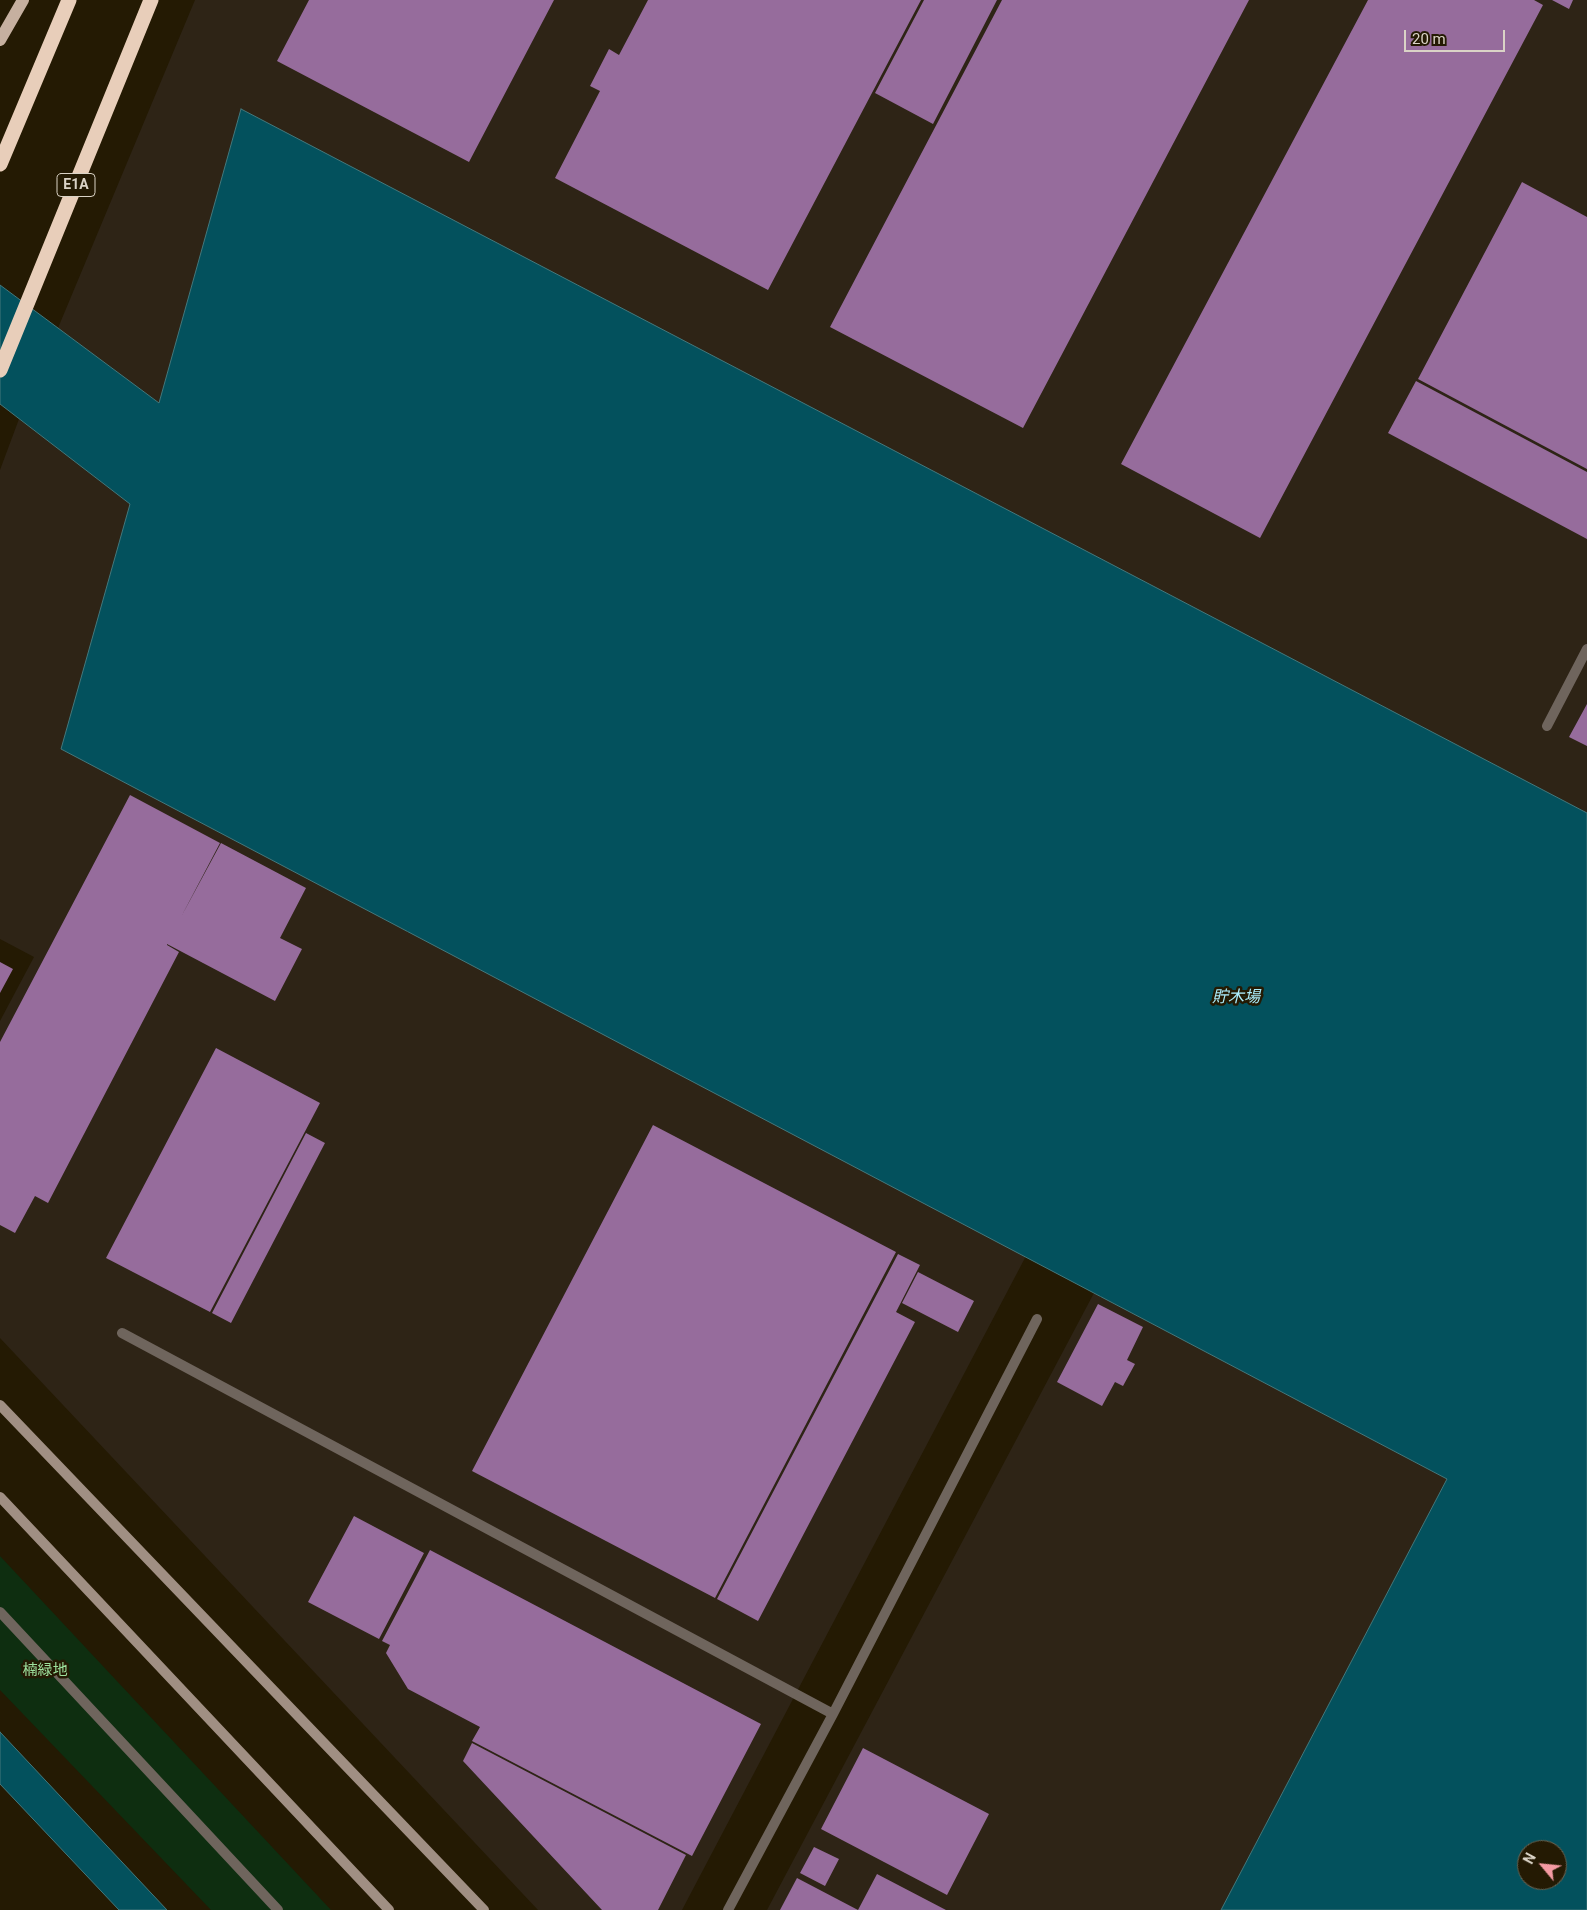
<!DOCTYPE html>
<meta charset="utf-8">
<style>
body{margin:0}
#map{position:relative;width:1587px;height:1910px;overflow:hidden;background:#241a03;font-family:Roboto,sans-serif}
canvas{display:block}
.north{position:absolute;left:1517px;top:1840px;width:50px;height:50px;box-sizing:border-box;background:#241a03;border:1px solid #6d6451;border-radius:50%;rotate:298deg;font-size:14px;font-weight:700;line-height:20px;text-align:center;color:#dad3c6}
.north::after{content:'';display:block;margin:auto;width:18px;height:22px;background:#f49aa3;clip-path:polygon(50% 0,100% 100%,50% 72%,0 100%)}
.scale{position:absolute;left:1404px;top:30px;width:101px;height:22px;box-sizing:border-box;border:2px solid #dad3c6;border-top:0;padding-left:6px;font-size:15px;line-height:18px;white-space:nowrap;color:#dad3c6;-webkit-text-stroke:4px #241a03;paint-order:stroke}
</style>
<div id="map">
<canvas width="1587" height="1910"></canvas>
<div class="north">N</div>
<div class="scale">20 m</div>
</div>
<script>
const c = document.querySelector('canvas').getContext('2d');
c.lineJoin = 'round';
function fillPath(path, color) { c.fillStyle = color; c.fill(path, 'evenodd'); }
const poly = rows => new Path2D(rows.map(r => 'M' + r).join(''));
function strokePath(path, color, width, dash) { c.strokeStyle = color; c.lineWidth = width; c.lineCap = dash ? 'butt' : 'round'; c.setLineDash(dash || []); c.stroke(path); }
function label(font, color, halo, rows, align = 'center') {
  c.font = font + ' Roboto,"Noto Sans JP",sans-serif'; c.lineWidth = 5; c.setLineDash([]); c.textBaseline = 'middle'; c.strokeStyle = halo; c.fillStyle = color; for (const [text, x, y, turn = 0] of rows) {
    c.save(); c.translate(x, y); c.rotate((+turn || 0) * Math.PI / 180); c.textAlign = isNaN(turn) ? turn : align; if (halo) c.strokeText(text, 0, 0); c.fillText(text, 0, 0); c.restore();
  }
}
fillPath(poly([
 [195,0,1587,0,1587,813,241,110,159,403,58,328],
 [19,419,130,504,62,749,1026,1256,682,1910,538,1910,0,1338,0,1021,34,957,0,939,0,470],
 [1094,1293,1447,1479,1221,1910,767,1910]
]), '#2e2416');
fillPath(poly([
 [0,1556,331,1910,211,1910,0,1690]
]), '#0e2e10');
const water = poly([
 [241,109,1587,813,1587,1910,1221,1910,1447,1479,61,749,130,504,0,404,0,285,159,403,241,109],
 [1527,1850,1557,1850,1557,1880,1527,1880,1527,1850],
 [0,1732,167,1910,119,1910,0,1784,0,1732]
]);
fillPath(water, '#03515d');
strokePath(water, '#44787c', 1);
fillPath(poly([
 [309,0,554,0,469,162,277,61],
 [648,0,921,0,768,290,555,178,600,91,590,86,609,49,619,55],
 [924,0,997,0,933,124,875,93],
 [1002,0,1249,0,1023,428,830,327],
 [1368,0,1534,0,1543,5,1260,538,1121,464],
 [1552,0,1573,0,1569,9],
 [1522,182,1587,217,1587,469,1418,379],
 [1416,381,1587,472,1587,539,1388,433],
 [1587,704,1587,746,1569,737],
 [130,795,220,843,181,917,221,843,306,888,280,938,302,949,275,1001,167,944,167,945,179,952,48,1203,35,1196,15,1233,0,1225,0,1042],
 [0,962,13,969,0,993],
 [216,1048,320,1103,210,1312,106,1258],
 [653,1125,896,1252,715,1598,472,1471],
 [306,1133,325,1143,231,1323,212,1313],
 [898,1254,920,1265,896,1312,915,1322,758,1621,717,1599],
 [918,1272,974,1301,958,1332,902,1303],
 [1098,1304,1143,1327,1127,1360,1135,1364,1123,1386,1115,1382,1102,1406,1057,1382],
 [354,1516,424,1553,379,1639,308,1602],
 [430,1550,761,1724,692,1856,472,1741,480,1727,408,1689,386,1653,390,1645,382,1641],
 [472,1743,686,1855,658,1910,602,1910,463,1761],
 [863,1748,989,1814,947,1895,821,1829],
 [814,1847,839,1859,825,1886,800,1873],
 [877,1874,946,1910,780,1910,797,1878,858,1910]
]), '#966c9c');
strokePath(poly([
 [0,1612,278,1910]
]), '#6f655d', 10);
strokePath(poly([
 [1547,726,1587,649],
 [122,1333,833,1714],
 [728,1910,833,1714,1037,1319]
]), '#6f655d', 10);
strokePath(poly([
 [0,1405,484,1910],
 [0,1497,389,1910]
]), '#a08f83', 10);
strokePath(poly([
 [0,40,23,0]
]), '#c6b0a0', 12);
strokePath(poly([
 [0,164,69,0],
 [0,370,151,0]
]), '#e8ceba', 15);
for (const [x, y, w] of [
 [76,185,38]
]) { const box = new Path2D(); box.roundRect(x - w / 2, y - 11.5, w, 23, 4); c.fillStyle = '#241a03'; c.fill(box); strokePath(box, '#dad3c6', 1); }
label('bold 14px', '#dad3c6', null, [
 ["E1A",76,185]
]);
label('15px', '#9de19d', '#241a03', [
 ["楠緑地",45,1671]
]);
label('italic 16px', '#aceefd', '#241a03', [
 ["貯木場",1236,998]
]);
</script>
